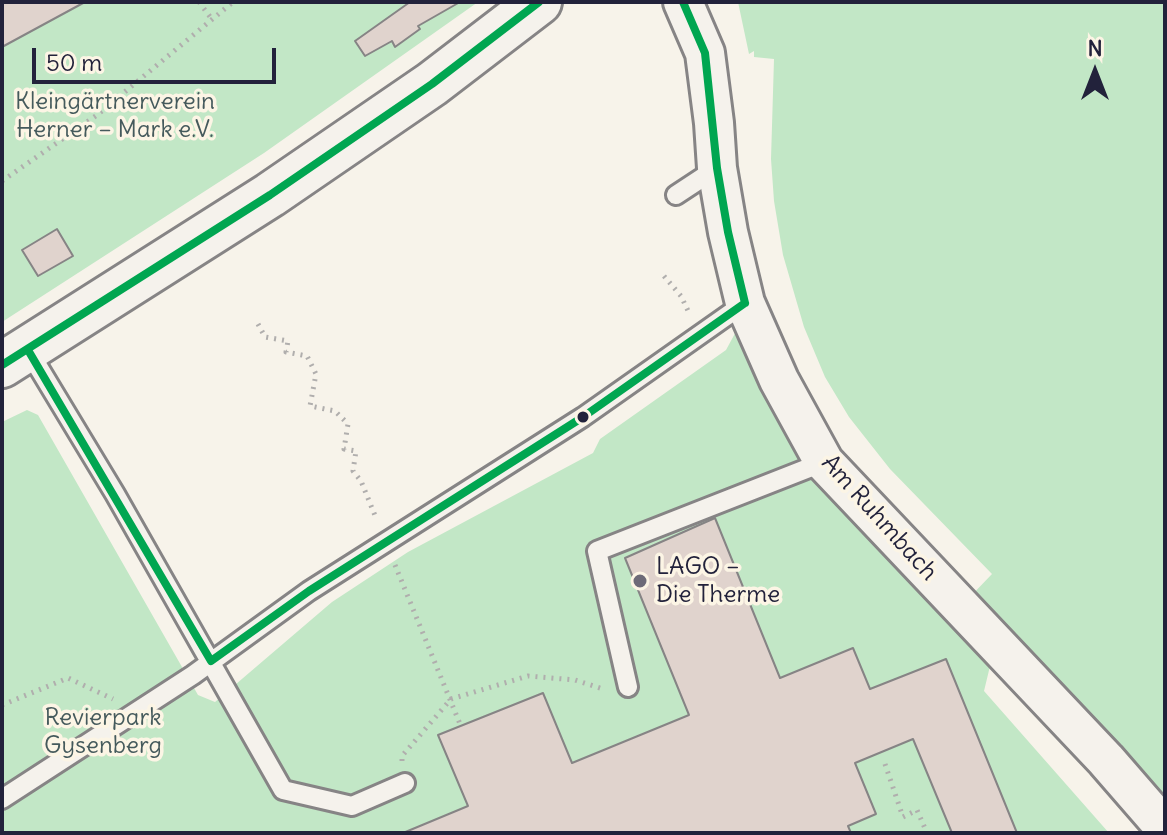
<!DOCTYPE html>
<meta charset="utf-8">
<style>
body{margin:0}
#map{position:relative;width:1167px;height:835px;overflow:hidden;background:#f7f3ea;font-family:Delius,sans-serif}
canvas{display:block}
.frame{position:absolute;inset:0;border:4px solid #22223b;pointer-events:none}
.north{position:absolute;left:1055px;top:32px;width:80px;height:80px;-webkit-text-stroke:6px #fcf5e5;paint-order:stroke;rotate:0deg;font-size:22px;font-weight:700;line-height:32px;text-align:center;color:#22223b}
.north::after{content:'';display:block;margin:auto;width:28px;height:36px;background:#22223b;clip-path:polygon(50% 0,100% 100%,50% 72%,0 100%)}
.scale{position:absolute;left:32px;top:48px;width:244px;height:36px;box-sizing:border-box;border:4px solid #22223b;border-top:0;padding-left:10px;font-size:24px;line-height:28px;white-space:nowrap;color:#22223b;-webkit-text-stroke:6px #fcf5e5;paint-order:stroke}
</style>
<div id="map">
<canvas width="1167" height="835"></canvas>
<div class="frame"></div>
<div class="north">N</div>
<div class="scale">50 m</div>
</div>
<script>
const c = document.querySelector('canvas').getContext('2d');
c.lineJoin = 'round';
function fillPath(path, color) { c.fillStyle = color; c.fill(path, 'evenodd'); }
const poly = rows => new Path2D(rows.map(r => 'M' + r).join(''));
function strokePath(path, color, width, dash) { c.strokeStyle = color; c.lineWidth = width; c.lineCap = dash ? 'butt' : 'round'; c.setLineDash(dash || []); c.stroke(path); }
function label(font, color, halo, rows, align = 'center') {
  c.font = font + ' Delius,sans-serif'; c.lineWidth = 7; c.setLineDash([]); c.textBaseline = 'middle'; c.strokeStyle = halo; c.fillStyle = color; for (const [text, x, y, turn = 0] of rows) {
    c.save(); c.translate(x, y); c.rotate((+turn || 0) * Math.PI / 180); c.textAlign = isNaN(turn) ? turn : align; if (halo) c.strokeText(text, 0, 0); c.fillText(text, 0, 0); c.restore();
  }
}
fillPath(poly([
 [2,2,478,2,264,153,2,322],
 [738,2,1165,2,1165,813,968,599,992,574,890,469,849,417,825,377,804,327,783,255,774,201,771,159,774,59,754,57,754,51,749,54],
 [739,326,991,662,984,691,1109,833,2,833,2,422,27,410,38,415,198,695,215,702,332,602,408,552,593,453,600,439,726,350]
]), '#c2e7c6');
const building = poly([
 [2,2,85,2,2,47,2,2],
 [410,2,460,2,418,26,420,29,395,47,392,41,365,56,355,41,410,2],
 [57,229,73,256,38,276,22,250,57,229],
 [715,518,780,678,853,648,870,689,946,659,1017,833,952,833,913,739,855,763,876,814,848,826,851,833,403,833,468,806,438,735,543,693,572,763,689,715,625,558,715,518]
]);
fillPath(building, '#e0d3cd');
strokePath(building, '#868485', 2);
const service = poly([
 [676,195,717,168],
 [28,350,115,494,283,790,352,806,405,783],
 [628,687,597,551,824,462],
 [2,799,193,675,309,591,583,417,745,303]
]);
const minor = poly([
 [683,2,705,53,714,123,717,168,728,232,745,303,779,380,824,462,1106,760,1165,828]
]);
const secondary = poly([
 [2,365,270,195,432,84,539,2]
]);
strokePath(service, '#868485', 24);
strokePath(minor, '#868485', 44);
strokePath(secondary, '#868485', 50);
strokePath(poly([
 [199,2,211,18],
 [2,181,97,115,233,2],
 [664,276,681,296,690,315],
 [258,324,265,337,288,341,286,352,307,356,316,374,310,406,335,411,348,424,344,449,356,451,353,471,361,481,376,518],
 [395,565,460,724],
 [2,705,68,678,113,699],
 [402,761,402,756,451,699,528,676,575,680,603,689],
 [885,764,903,817,917,810,927,833]
]), '#b0aead', 5, [2, 6]);
strokePath(service, '#f5f2ec', 18);
strokePath(minor, '#f5f2ec', 38);
strokePath(secondary, '#f5f2ec', 44);
strokePath(poly([
 [683,2,705,53,717,168,728,232,745,303],
 [28,350,211,661],
 [2,365,270,195,432,84,539,2],
 [211,661,309,591,583,417,745,303]
]), '#00a651', 8);
for (const [x, y, r, color] of [
 [583,417,7,"#22223b"],
 [640,581,8,"#6d6b78"]
]) { const dot = new Path2D(); dot.arc(x, y, r, 0, 2 * Math.PI); c.fillStyle = color; c.fill(dot); strokePath(dot, '#fcf5e5', 3); }
label('24px', '#455a5c', '#fcf5e5', [
 ["Kleingärtnerverein",115,102],
 ["Herner – Mark e.V.",115,130],
 ["Revierpark",103,718],
 ["Gysenberg",103,746]
]);
label('24px', '#22223b', '#fcf5e5', [
 ["Am Ruhmbach",879,518,48]
]);
label('24px', '#22223b', '#fcf5e5', [
 ["LAGO –",656,567],
 ["Die Therme",656,595]
], 'left');
</script>
